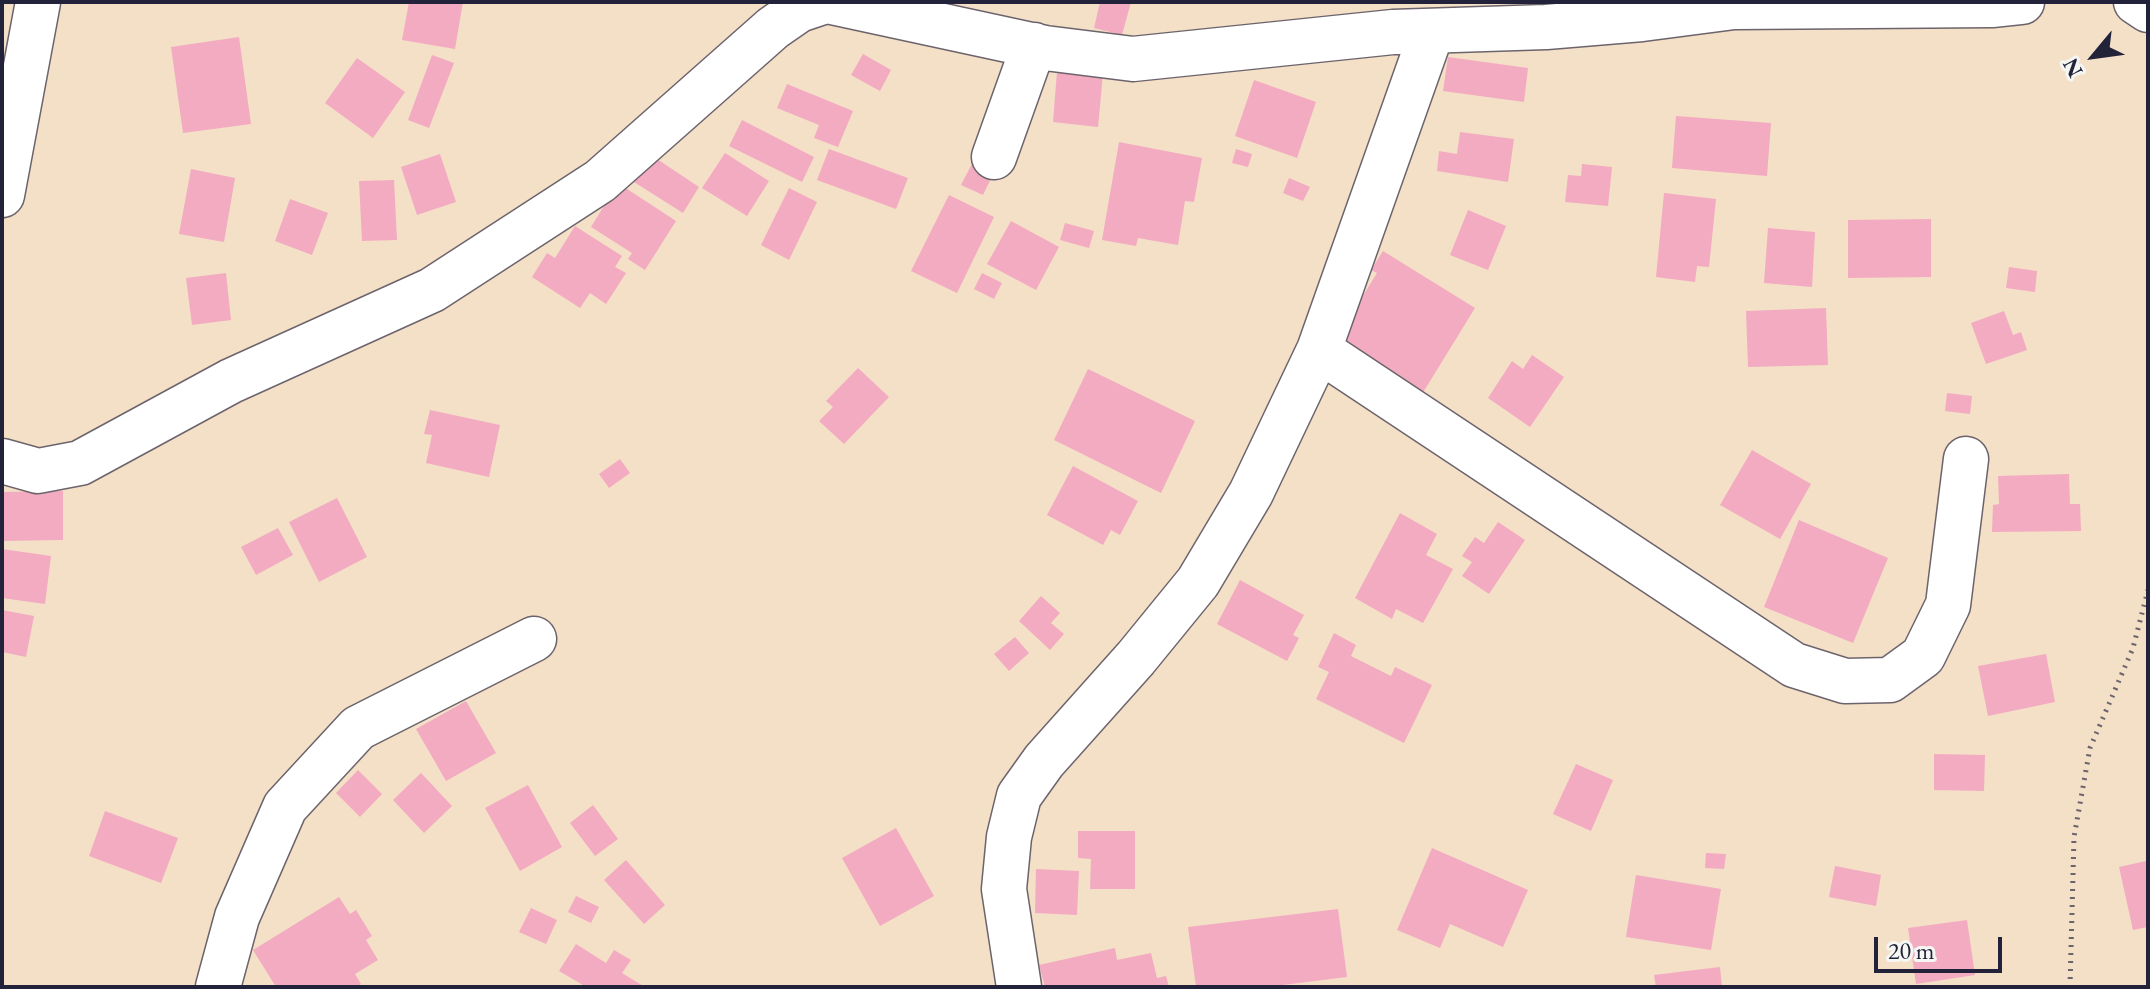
<!DOCTYPE html>
<style>
body{margin:0}
#map{position:relative;width:2150px;height:989px;overflow:hidden;background:#f4dfc7;font-family:"EB Garamond",serif}
canvas{display:block}
.frame{position:absolute;inset:0;border:4px solid #22223b;pointer-events:none}
.north{position:absolute;left:2054px;top:16px;width:80px;height:80px;-webkit-text-stroke:6px #f6f6f2;paint-order:stroke;rotate:241deg;font-size:22px;font-weight:700;line-height:32px;text-align:center;color:#22223b}
.north::after{content:'';display:block;margin:auto;width:28px;height:36px;background:#22223b;clip-path:polygon(50% 0,100% 100%,50% 72%,0 100%)}
.scale{position:absolute;left:1874px;top:937px;width:128px;height:36px;box-sizing:border-box;border:4px solid #22223b;border-top:0;padding-left:10px;font-size:24px;line-height:28px;white-space:nowrap;color:#22223b;-webkit-text-stroke:6px #f6f6f2;paint-order:stroke}
</style>
<div id="map">
<canvas width="2150" height="989"></canvas>
<div class="frame"></div>
<div class="north">N</div>
<div class="scale">20 m</div>
</div>
<script>
const c = document.querySelector('canvas').getContext('2d');
c.lineJoin = 'round';
function fillPath(path, color) { c.fillStyle = color; c.fill(path, 'evenodd'); }
const poly = rows => new Path2D(rows.map(r => 'M' + r).join(''));
function strokePath(path, color, width, dash) { c.strokeStyle = color; c.lineWidth = width; c.lineCap = dash ? 'butt' : 'round'; c.setLineDash(dash || []); c.stroke(path); }
fillPath(poly([
 [409,2,463,2,455,49,402,40],
 [1100,2,1131,2,1122,35,1094,28],
 [239,37,251,124,183,133,171,47],
 [863,54,891,70,880,91,851,75],
 [432,55,454,63,429,128,408,120],
 [1448,57,1528,68,1524,102,1443,91],
 [357,58,405,92,373,138,325,103],
 [1058,59,1104,63,1098,127,1053,122],
 [1254,80,1316,102,1297,158,1235,136],
 [787,84,853,111,838,147,814,138,819,125,777,108],
 [1676,116,1771,123,1767,176,1672,168],
 [742,120,814,157,802,182,729,146],
 [1460,132,1514,139,1508,182,1437,171,1439,151,1457,154],
 [1119,142,1202,158,1194,202,1185,201,1178,245,1138,238,1136,246,1102,240],
 [829,149,908,178,896,209,817,180],
 [1236,149,1252,154,1248,167,1232,163],
 [725,153,769,181,747,216,702,188],
 [440,154,456,202,417,215,401,167],
 [651,155,699,187,683,213,634,182],
 [976,156,997,166,983,195,961,185],
 [1582,164,1612,167,1608,206,1565,202,1568,175,1581,176],
 [191,169,235,178,224,242,179,234],
 [1289,178,1310,187,1303,201,1283,193],
 [394,180,397,240,362,241,359,181],
 [618,183,676,221,645,270,628,259,632,253,591,227],
 [789,188,817,202,789,260,761,245],
 [1664,193,1716,199,1709,267,1697,266,1695,282,1656,277],
 [949,195,994,217,957,293,911,271],
 [290,199,328,213,312,255,275,241],
 [1468,210,1506,226,1488,270,1450,255],
 [1931,219,1931,277,1848,278,1848,220],
 [1011,221,1059,247,1036,290,987,264],
 [1065,223,1094,231,1089,248,1060,240],
 [575,226,622,256,615,267,626,273,606,304,590,293,580,308,532,277,547,253,555,258],
 [1768,228,1815,232,1812,287,1764,283],
 [1383,251,1475,308,1419,399,1332,346,1377,273,1371,270],
 [2009,267,2037,271,2035,292,2006,288],
 [226,273,231,320,192,325,186,278],
 [982,273,1002,283,994,299,974,289],
 [1826,308,1828,365,1748,367,1746,311],
 [2004,311,2013,335,2021,332,2027,350,1986,364,1971,323],
 [1532,355,1564,377,1530,427,1488,398,1512,361,1523,369],
 [858,368,889,397,844,444,819,421,833,407,826,401],
 [1088,369,1195,421,1161,493,1054,440],
 [1947,393,1972,396,1970,414,1945,411],
 [430,410,500,425,489,477,426,463,432,435,424,434],
 [1752,450,1811,484,1780,539,1720,505],
 [620,459,630,473,609,488,599,474],
 [1073,466,1138,501,1120,535,1111,530,1103,545,1047,515],
 [2069,474,2070,504,2080,504,2081,531,1992,532,1993,505,1999,504,1998,476],
 [63,491,63,540,2,541,2,492],
 [337,498,367,557,319,582,289,522],
 [1400,513,1437,534,1426,555,1453,569,1423,623,1396,609,1392,619,1355,598],
 [1799,520,1888,558,1853,643,1764,607],
 [1498,522,1525,540,1489,594,1462,576,1472,562,1462,556,1475,537,1484,543],
 [278,528,293,555,256,575,241,547],
 [2,549,51,556,45,604,2,598],
 [1240,580,1304,615,1293,635,1299,638,1287,661,1217,624],
 [1041,596,1060,613,1051,623,1064,634,1050,650,1019,621],
 [2,610,34,616,26,657,2,652],
 [1334,633,1356,645,1351,656,1391,676,1395,667,1432,685,1404,743,1316,699,1329,672,1318,667],
 [1015,637,1029,653,1009,671,994,654],
 [2046,654,2055,702,1988,716,1978,666],
 [466,701,496,753,446,781,416,729],
 [1934,754,1985,755,1984,791,1934,790],
 [1576,764,1613,780,1591,831,1553,814],
 [358,770,382,794,360,817,336,793],
 [421,773,452,806,424,833,393,800],
 [528,785,562,847,520,871,485,808],
 [593,805,618,839,595,856,570,823],
 [105,811,178,838,161,883,89,856],
 [896,828,934,896,880,926,842,858],
 [1078,831,1135,831,1135,889,1090,889,1091,859,1078,858],
 [1432,848,1528,890,1503,947,1450,924,1440,948,1397,930],
 [1706,853,1726,854,1724,869,1705,868],
 [626,860,665,905,644,924,604,880],
 [2146,861,2148,927,2133,930,2119,867],
 [1835,866,1881,875,1876,906,1829,897],
 [1036,869,1079,871,1077,915,1035,913],
 [1636,875,1721,889,1711,950,1626,937],
 [576,896,599,907,591,923,568,912],
 [339,897,350,914,356,910,372,936,366,940,378,960,355,974,361,984,356,987,276,987,253,950],
 [531,908,557,920,546,944,519,932],
 [1338,909,1347,977,1267,987,1196,987,1188,927],
 [1967,920,1975,975,1916,984,1908,928],
 [576,944,606,963,614,950,631,960,622,973,645,987,582,987,583,985,559,971],
 [1115,948,1117,960,1151,953,1157,978,1166,976,1169,987,1045,987,1039,965],
 [1720,967,1722,987,1656,987,1654,975]
]), '#f3abc2');
const minor = poly([
 [832,2,1045,48,1133,59,1393,32,1546,27,1642,19,1734,7,1994,5,2022,2],
 [2136,2,2148,10],
 [994,157,1034,45],
 [2,195,38,2],
 [1319,350,1794,665,1845,681,1890,680,1923,656,1948,605,1966,459],
 [2,461,38,471,80,463,231,381,432,290,600,181,773,28,799,10,823,2],
 [218,987,237,917,285,807,358,728,534,639],
 [1019,987,1004,889,1009,837,1019,796,1044,761,1136,658,1198,582,1251,493,1319,350,1432,31]
]);
strokePath(minor, '#6c646c', 47);
strokePath(poly([
 [2070,987,2074,837,2090,748,2133,648,2148,590]
]), '#6c646c', 5, [2, 6]);
strokePath(minor, '#fff', 44);
</script>
